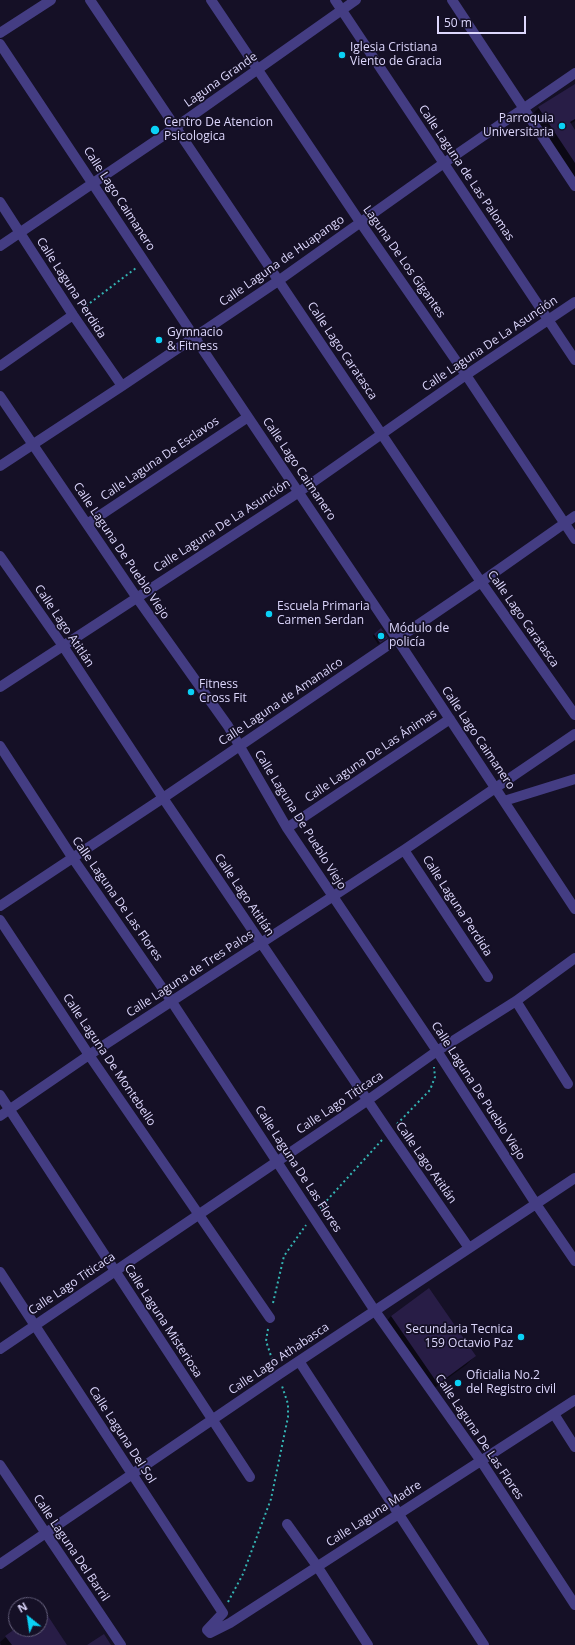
<!DOCTYPE html>
<meta charset="utf-8">
<style>
body{margin:0}
#map{position:relative;width:575px;height:1645px;overflow:hidden;background:#151026;font-family:"Open Sans",sans-serif}
canvas{display:block}
.north{position:absolute;left:8px;top:1597px;width:40px;height:40px;box-sizing:border-box;background:#151026;border:1px solid #65607c;border-radius:50%;rotate:330deg;font-size:11px;font-weight:700;line-height:16px;text-align:center;color:#ddd7fd}
.north::after{content:'';display:block;margin:auto;width:14px;height:18px;background:#0ad1f6;clip-path:polygon(50% 0,100% 100%,50% 72%,0 100%)}
.scale{position:absolute;left:437px;top:16px;width:89px;height:18px;box-sizing:border-box;border:2px solid #ddd7fd;border-top:0;padding-left:5px;font-size:12px;line-height:14px;white-space:nowrap;color:#ddd7fd;-webkit-text-stroke:3px #151026;paint-order:stroke}
</style>
<div id="map">
<canvas width="575" height="1645"></canvas>
<div class="north">N</div>
<div class="scale">50 m</div>
</div>
<script>
const c = document.querySelector('canvas').getContext('2d');
c.lineJoin = 'round';
function fillPath(path, color) { c.fillStyle = color; c.fill(path, 'evenodd'); }
const poly = rows => new Path2D(rows.map(r => 'M' + r).join(''));
function strokePath(path, color, width, dash) { c.strokeStyle = color; c.lineWidth = width; c.lineCap = dash ? 'butt' : 'round'; c.setLineDash(dash || []); c.stroke(path); }
function label(font, color, halo, rows, align = 'center') {
  c.font = font + ' "Open Sans",sans-serif'; c.lineWidth = 3.5; c.setLineDash([]); c.textBaseline = 'middle'; c.strokeStyle = halo; c.fillStyle = color; for (const [text, x, y, turn = 0] of rows) {
    c.save(); c.translate(x, y); c.rotate((+turn || 0) * Math.PI / 180); c.textAlign = isNaN(turn) ? turn : align; if (halo) c.strokeText(text, 0, 0); c.fillText(text, 0, 0); c.restore();
  }
}
fillPath(poly([
 [575,86,575,121,570,124,575,132,575,183,530,116,539,108],
 [374,634,385,640,378,644,373,636],
 [429,1289,475,1356,466,1365,429,1392,383,1325,391,1316],
 [40,1614,66,1645,1,1645,0,1642,6,1637,17,1629,40,1629]
]), '#0007');
fillPath(poly([
 [575,84,575,119,570,122,575,130,575,163,538,107],
 [381,628,388,638,380,643,374,634],
 [429,1288,476,1356,438,1384,391,1316],
 [44,1610,67,1645,12,1645,5,1636,15,1629,40,1629,40,1612],
 [104,1634,111,1645,87,1645]
]), '#281d46');
strokePath(poly([
 [82,309,136,268],
 [397,1124,430,1090,435,1077,434,1067],
 [320,1208,382,1140],
 [273,1303,284,1256,306,1225],
 [268,1329,266,1341,274,1365],
 [228,1602,243,1574,271,1499,288,1417,288,1404,282,1386]
]), '#34b4b3', 2, [2, 3]);
strokePath(poly([
 [90,0,481,582,575,715],
 [211,0,360,222,466,375,575,539],
 [335,0,575,360],
 [452,0,575,186],
 [0,33,51,0],
 [0,44,195,338,397,639,575,909],
 [0,202,73,315,122,386],
 [0,246,176,127,356,0],
 [0,366,73,315],
 [0,396,137,598,228,726,287,828,437,1051,536,1204,575,1261],
 [0,466,122,386,278,281,444,163,575,73],
 [87,524,248,417],
 [0,556,63,646,163,798,389,1132,469,1248],
 [0,687,299,492,466,375,575,302],
 [0,746,72,857,172,1002,375,1311,481,1461,575,1605],
 [504,801,575,779],
 [287,828,450,719],
 [404,850,488,977],
 [0,906,163,798,481,582,575,516],
 [0,920,89,1055,270,1318],
 [516,1001,568,1084],
 [0,1095,250,1477],
 [0,1116,89,1055,404,850,575,734],
 [0,1272,223,1613,207,1630,210,1633,230,1623,575,1400],
 [0,1349,368,1100,437,1051,516,1001,575,958],
 [299,1361,484,1645],
 [554,1414,575,1447],
 [0,1465,121,1645],
 [287,1524,317,1566,368,1645],
 [0,1564,278,1375,575,1178]
]), '#443d83', 10);
for (const [x, y, r, color] of [
 [342,55,4,"#0ad1f6"],
 [562,126,4,"#0ad1f6"],
 [155,130,5,"#0ad1f6"],
 [159,340,4,"#0ad1f6"],
 [269,614,4,"#0ad1f6"],
 [381,636,4,"#0ad1f6"],
 [191,692,4,"#0ad1f6"],
 [521,1337,4,"#0ad1f6"],
 [458,1383,4,"#0ad1f6"]
]) { const dot = new Path2D(); dot.arc(x, y, r, 0, 2 * Math.PI); c.fillStyle = color; c.fill(dot); strokePath(dot, '#151026', 1.5); }
label('12px', '#ddd7fd', '#151026', [
 ["Iglesia Cristiana",350,48],
 ["Viento de Gracia",350,62],
 ["Parroquia",554,119,"right"],
 ["Universitaria",554,133,"right"],
 ["Centro De Atencion",164,123],
 ["Psicologica",164,137],
 ["Gymnacio",167,333],
 ["& Fitness",167,347],
 ["Escuela Primaria",277,607],
 ["Carmen Serdan",277,621],
 ["Módulo de",389,629],
 ["policía",389,643],
 ["Fitness",199,685],
 ["Cross Fit",199,699],
 ["Secundaria Tecnica",513,1330,"right"],
 ["159 Octavio Paz",513,1344,"right"],
 ["Oficialia No.2",466,1376],
 ["del Registro civil",466,1390]
], 'left');
label('12px', '#ddd7fd', '#151026', [
 ["Laguna Grande",221,80,-35],
 ["Calle Laguna de Las Palomas",466,173,56],
 ["Calle Lago Caimanero",119,199,57],
 ["Calle Laguna de Huapango",282,261,-35],
 ["Laguna De Los Gigantes",404,262,55],
 ["Calle Laguna Perdida",71,288,57],
 ["Calle Laguna De La Asunción",490,344,-34],
 ["Calle Lago Caratasca",342,351,56],
 ["Calle Laguna De Esclavos",160,459,-34],
 ["Calle Lago Caimanero",299,469,56],
 ["Calle Laguna De La Asunción",222,526,-33],
 ["Calle Laguna De Pueblo Viejo",121,551,56],
 ["Calle Lago Caratasca",523,619,55],
 ["Calle Lago Atitlán",64,626,56],
 ["Calle Laguna de Amanalco",281,702,-34],
 ["Calle Lago Caimanero",478,738,56],
 ["Calle Laguna De Las Ánimas",371,756,-34],
 ["Calle Laguna De Pueblo Viejo",300,820,58],
 ["Calle Lago Atitlán",244,895,56],
 ["Calle Laguna De Las Flores",117,899,55],
 ["Calle Laguna Perdida",457,906,57],
 ["Calle Laguna de Tres Palos",190,974,-33],
 ["Calle Laguna De Montebello",109,1060,56],
 ["Calle Laguna De Pueblo Viejo",478,1091,57],
 ["Calle Lago Titicaca",340,1103,-34],
 ["Calle Lago Atitlán",426,1163,55],
 ["Calle Laguna De Las Flores",298,1169,57],
 ["Calle Lago Titicaca",72,1284,-34],
 ["Calle Laguna Misteriosa",163,1321,57],
 ["Calle Lago Athabasca",279,1359,-34],
 ["Calle Laguna Del Sol",122,1435,57],
 ["Calle Laguna De Las Flores",479,1437,56],
 ["Calle Laguna Madre",374,1514,-33],
 ["Calle Laguna Del Barril",71,1548,56]
]);
</script>
